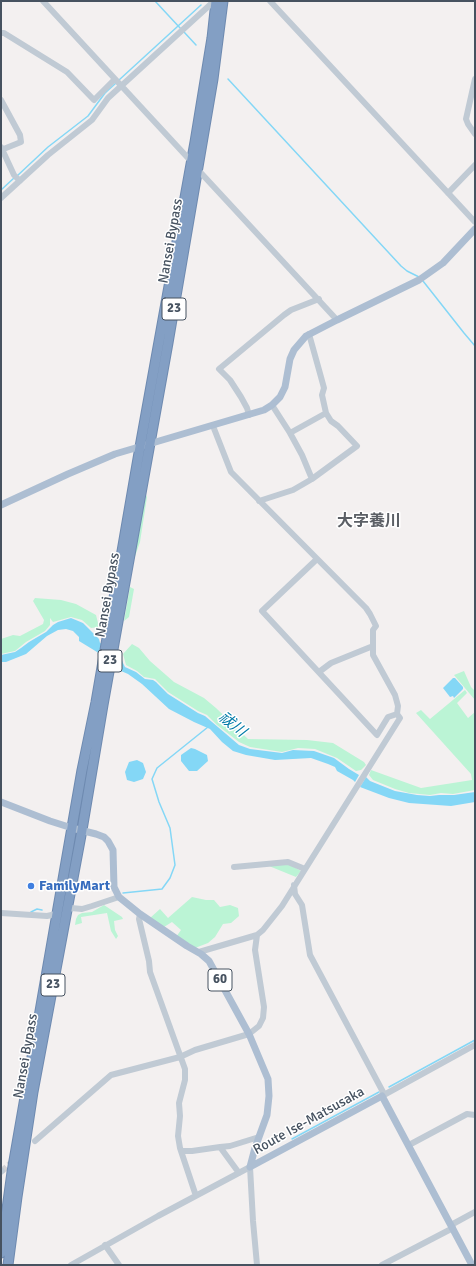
<!DOCTYPE html>
<meta charset="utf-8">
<style>
body{margin:0}
#map{position:relative;width:476px;height:1266px;overflow:hidden;background:#f3f0f0;font-family:Signika,sans-serif}
canvas{display:block}
.frame{position:absolute;inset:0;border:2px solid #465260;pointer-events:none}
</style>
<div id="map">
<canvas width="476" height="1266"></canvas>
<div class="frame"></div>
</div>
<script>
const c = document.querySelector('canvas').getContext('2d');
c.lineJoin = 'round';
function fillPath(path, color) { c.fillStyle = color; c.fill(path, 'evenodd'); }
const poly = rows => new Path2D(rows.map(r => 'M' + r).join(''));
function strokePath(path, color, width, dash) { c.strokeStyle = color; c.lineWidth = width; c.lineCap = dash ? 'butt' : 'round'; c.setLineDash(dash || []); c.stroke(path); }
function label(font, color, halo, rows, align = 'center') {
  c.font = font + ' Signika,"Noto Sans JP",sans-serif'; c.lineWidth = 3; c.setLineDash([]); c.textBaseline = 'middle'; c.strokeStyle = halo; c.fillStyle = color; for (const [text, x, y, turn = 0] of rows) {
    c.save(); c.translate(x, y); c.rotate((+turn || 0) * Math.PI / 180); c.textAlign = isNaN(turn) ? turn : align; if (halo) c.strokeText(text, 0, 0); c.fillText(text, 0, 0); c.restore();
  }
}
fillPath(poly([
 [146,495,147,497,140,542,132,565],
 [130,587,134,589,129,617,124,621],
 [35,598,61,600,76,604,96,615,99,627,91,628,82,620,71,617,53,622,50,618,50,625,45,631,26,642,15,651,1,654,1,639,13,635,20,636,43,624,44,620,33,601],
 [132,644,139,648,150,661,174,682,204,698,216,708,248,739,307,740,333,743,364,762,366,765,361,770,356,771,337,758,315,749,298,748,282,752,250,747,239,742,217,725,207,715,198,711,168,692,155,679,144,677,137,671,126,665,123,654],
 [464,671,471,687,475,691,475,700,454,675],
 [465,690,467,693,457,703,468,718,475,712,475,790,453,794,441,793,430,795,409,793,395,789,373,780,369,775,371,770,421,788,472,780,471,774,416,713,421,710,430,719],
 [289,864,301,871,296,877,269,866],
 [192,897,206,900,214,900,220,907,230,905,238,908,239,916,231,923,223,924,215,937,208,943,195,948,176,937,181,930,172,922,164,927,150,918,160,909,168,918],
 [104,905,122,917,123,919,114,921,115,930,118,936,116,939,111,931,107,913,81,917,82,923,75,925,76,919,78,915,82,913,92,912]
]), '#bbf4d5');
fillPath(poly([
 [71,618,83,623,99,639,100,643,117,651,120,654,123,663,125,667,136,672,145,679,153,680,156,682,168,694,198,713,205,716,239,745,250,749,282,753,293,750,314,751,334,758,349,769,359,775,355,782,353,780,337,771,335,767,328,764,311,758,275,760,246,755,233,751,222,742,210,729,194,722,169,709,142,684,128,674,114,668,97,652,79,641,79,637,73,631,66,629,58,630,47,636,26,654,6,662,1,662,1,655,15,652,21,648,29,642,46,632,53,625,58,622],
 [453,678,455,678,463,687,463,689,454,698,453,696,450,697,443,688],
 [191,748,195,749,207,755,208,761,197,771,189,771,181,761,181,755],
 [137,760,143,763,146,772,143,779,134,782,127,780,125,772,129,762],
 [366,777,370,781,395,791,417,795,430,796,439,795,454,795,475,792,475,802,451,806,409,803,389,798,360,787]
]), '#84d7f6');
strokePath(poly([
 [155,1,181,29],
 [184,32,196,45],
 [228,79,401,266,407,271,419,277],
 [119,80,201,5],
 [17,176,48,147,88,116,105,93,116,83],
 [1,190,14,178],
 [423,281,464,333,475,346],
 [123,893,162,889,170,878,175,865,170,828,159,802,152,779,157,768,208,727],
 [31,912,37,909,42,910],
 [389,1087,475,1040],
 [292,1139,379,1092]
]), '#84d7f6', 1.5);
strokePath(poly([
 [2,1171,15,1159]
]), '#d0d0d3', 6, [6, 3]);
const highway = poly([
 [1,1253,12,1172,82,770,96,702,140,447,195,142,212,38,216,1],
 [8,1265,17,1197,33,1092,82,830,103,705,168,343,213,79,223,1]
]);
strokePath(highway, '#6e8ab0', 11);
strokePath(poly([
 [43,1,188,158],
 [270,1,475,222],
 [1,33,4,33,67,72,94,100,115,79],
 [475,79,466,119,468,124,475,134],
 [1,100,20,135,21,142,1,150],
 [1,147,14,175,20,181],
 [201,173,337,320],
 [448,193,475,165],
 [1,198,48,155,92,120,108,98,212,3],
 [309,334,321,377,324,388,322,395,326,413,331,421,338,426,357,446,312,479],
 [249,415,247,408,241,397,230,380,219,369,284,315,291,310,319,299],
 [290,433,326,413],
 [259,501,293,490,312,479,302,455,290,433,272,405],
 [317,559,262,611,377,735,388,717,397,714],
 [319,672,331,663,373,646],
 [234,867,288,862,305,869],
 [294,885,295,894,302,905,310,955,383,1092,382,1096,475,1045],
 [67,911,71,908,82,909,92,906,119,897],
 [1,913,47,916,56,914],
 [140,914,139,919,149,961,150,972,185,1069,185,1080,179,1103,180,1116,178,1136,180,1148,196,1196],
 [199,952,257,935],
 [35,1141,111,1075,180,1057,195,1050,249,1034,259,1026,263,1018,264,1007,255,950,257,935,263,930,282,906,400,718,397,714,398,706,395,695,373,655,373,630,376,626,370,614,366,608,235,476,231,472,213,426],
 [409,1145,467,1114,475,1115],
 [220,1147,230,1146,259,1137],
 [181,1151,192,1151,220,1147,239,1173],
 [1,1172,2,1171],
 [451,1225,475,1212],
 [105,1245,119,1265],
 [71,1265,158,1216,250,1167,253,1221,257,1265],
 [382,1265,453,1228]
]), '#c0cad4', 6);
strokePath(poly([
 [1,505,68,474,115,454,264,410,272,405,280,397,285,387,290,359,294,350,306,336,337,320,419,280,443,263,475,229],
 [1,802,50,821,72,828,96,834,104,837,108,841,113,850,114,887,119,897,140,914,187,946,201,954,209,961,249,1034,268,1079,269,1096,267,1115,255,1148,250,1167],
 [250,1167,382,1096,472,1265]
]), '#adbed2', 7);
strokePath(highway, '#839fc4', 9);
for (const [x, y, r, color] of [
 [31,886,4,"#3f7fe0"]
]) { const dot = new Path2D(); dot.arc(x, y, r, 0, 2 * Math.PI); c.fillStyle = color; c.fill(dot); strokePath(dot, '#fff', 1.5); }
for (const [x, y, w] of [
 [174,309,24],
 [110,661,24],
 [220,980,24],
 [53,985,24]
]) { const box = new Path2D(); box.roundRect(x - w / 2, y - 11, w, 22, 3); c.fillStyle = '#fff'; c.fill(box); strokePath(box, '#465260', 1); }
label('bold 13px', '#465260', null, [
 ["23",174,309],
 ["23",110,661],
 ["60",220,980],
 ["23",53,985]
]);
label('14px', '#465260', '#fff', [
 ["Nansei Bypass",171,241,-80],
 ["Nansei Bypass",108,595,-80],
 ["Nansei Bypass",26,1056,-80],
 ["Route Ise-Matsusaka",309,1121,-29]
]);
label('bold 14px', '#366cbe', '#fff', [
 ["FamilyMart",39,886]
], 'left');
label('italic 15px', '#027ba8', '#fff', [
 ["祓川",232,725,38]
]);
label('bold 16px', '#5c6066', '#fff', [
 ["大字養川",369,522]
]);
</script>
